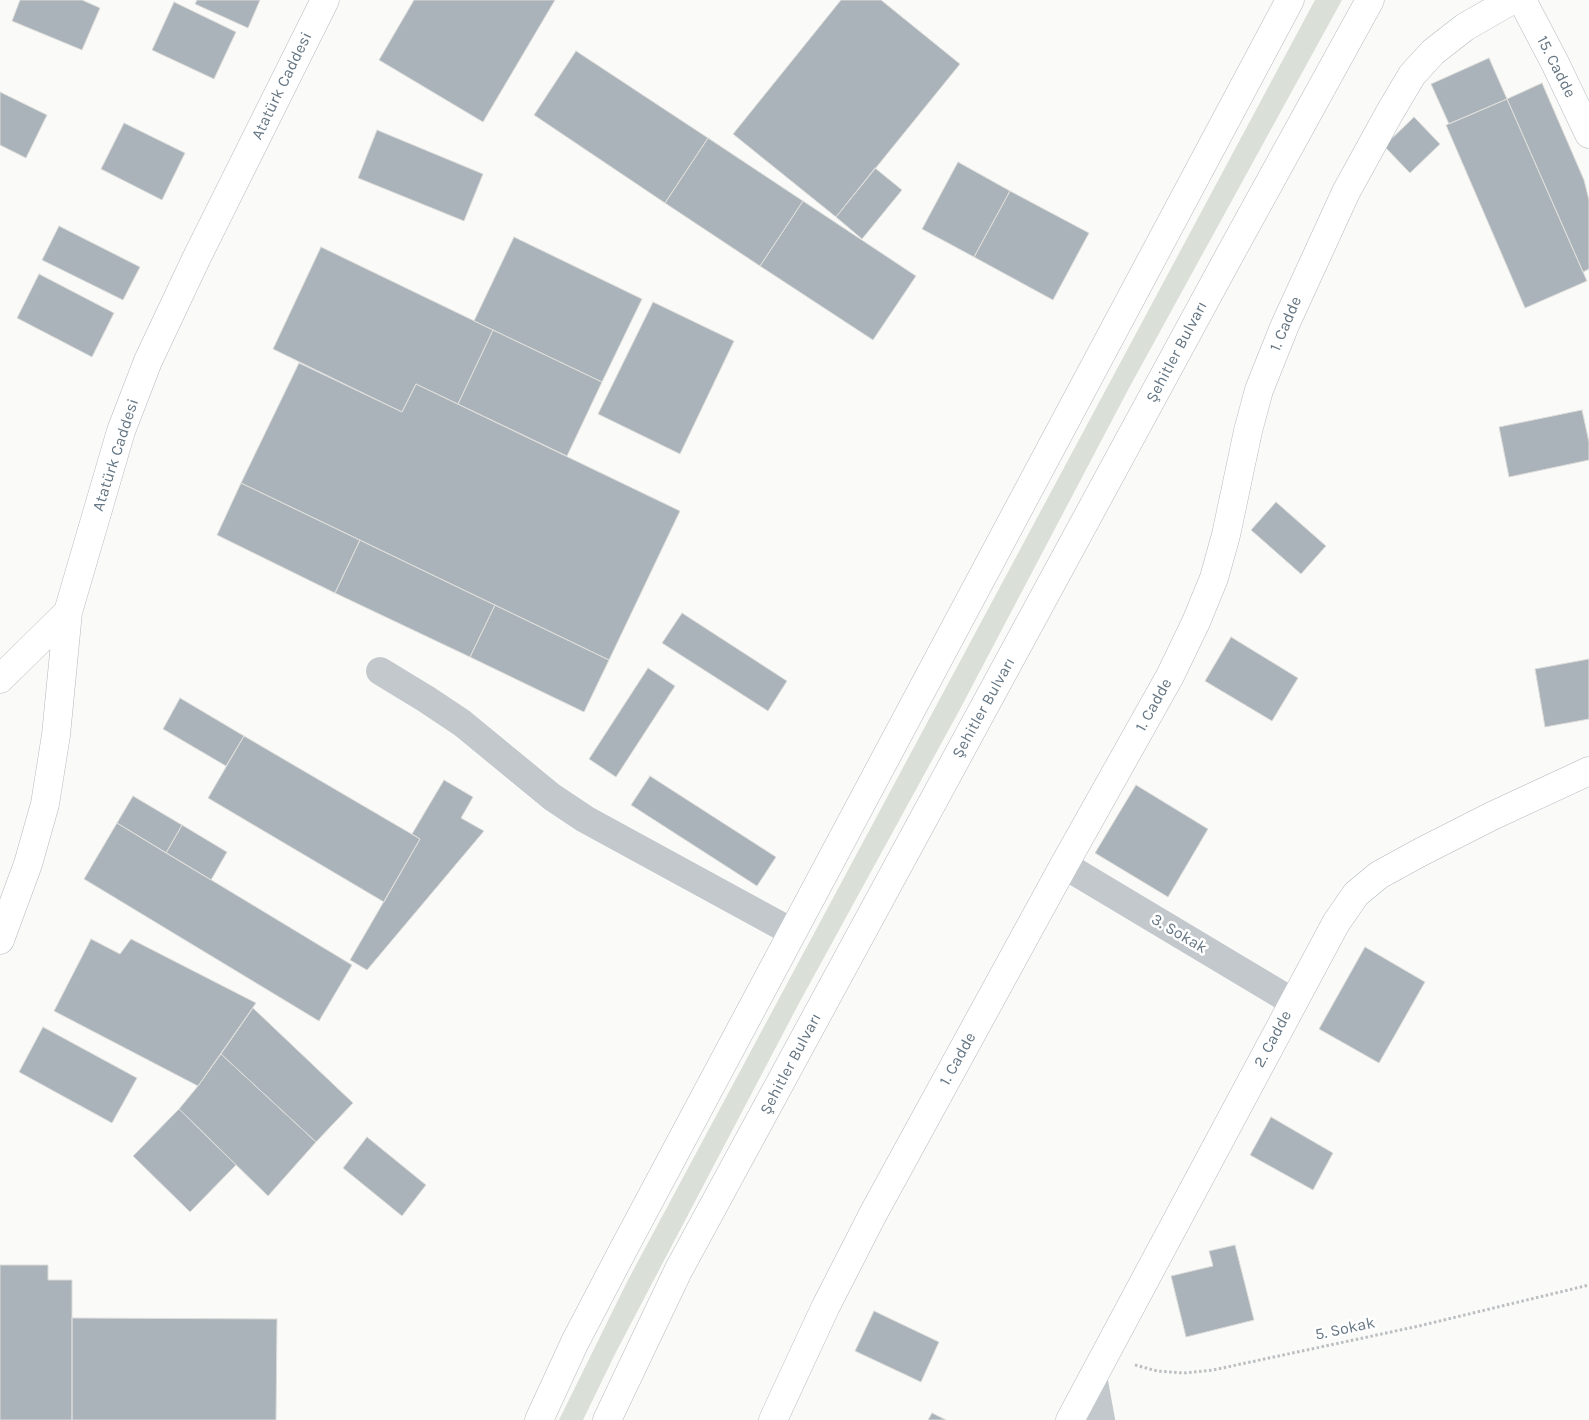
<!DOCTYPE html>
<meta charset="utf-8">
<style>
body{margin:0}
canvas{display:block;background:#fafaf8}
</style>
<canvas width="1589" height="1420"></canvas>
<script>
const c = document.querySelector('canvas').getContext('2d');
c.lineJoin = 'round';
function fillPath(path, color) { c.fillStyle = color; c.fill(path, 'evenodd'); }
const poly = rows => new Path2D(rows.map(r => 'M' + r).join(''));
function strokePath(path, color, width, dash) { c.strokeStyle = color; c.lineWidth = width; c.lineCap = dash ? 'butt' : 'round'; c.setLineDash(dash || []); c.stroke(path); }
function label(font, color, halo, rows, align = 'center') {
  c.font = font + ' Karla,sans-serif'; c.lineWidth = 5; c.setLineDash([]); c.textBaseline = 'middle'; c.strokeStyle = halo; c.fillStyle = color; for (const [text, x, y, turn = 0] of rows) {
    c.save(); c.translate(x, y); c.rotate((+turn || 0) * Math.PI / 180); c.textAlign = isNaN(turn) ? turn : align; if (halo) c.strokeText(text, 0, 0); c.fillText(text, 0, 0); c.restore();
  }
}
fillPath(poly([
 [1315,0,1342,0,1129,388,959,711,798,1005,615,1354,583,1420,559,1420,628,1280]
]), '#dadfd7');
const building = poly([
 [20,0,82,0,100,8,82,50,12,21,20,0],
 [197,0,260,0,248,28,195,4,197,0],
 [414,0,555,0,483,122,379,60,414,0],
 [841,0,881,0,960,64,836,217,733,134,841,0],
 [174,2,236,32,214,79,152,50,174,2],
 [576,51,708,138,665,203,534,115,576,51],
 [1489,58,1507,99,1449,124,1431,84,1489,58],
 [1542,83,1584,180,1589,200,1589,269,1583,272,1507,99,1542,83],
 [0,92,47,115,26,158,0,145,0,92],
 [1507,99,1587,281,1525,308,1446,125,1507,99],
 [1414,117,1440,144,1410,173,1384,146,1414,117],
 [124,123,185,153,162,200,101,169,124,123],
 [377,130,483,174,464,221,358,178,377,130],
 [708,138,803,201,760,266,665,203,708,138],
 [958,162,1010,191,974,257,922,229,958,162],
 [875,168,902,190,862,239,836,217,875,168],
 [1010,191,1089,233,1053,300,974,257,1010,191],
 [803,201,916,276,873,340,760,266,803,201],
 [59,226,140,267,123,300,42,260,59,226],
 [514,237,642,299,602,382,474,321,514,237],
 [321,247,493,330,458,404,416,384,402,412,273,349,321,247],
 [39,274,114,313,92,357,17,318,39,274],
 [653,302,734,341,680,454,598,414,653,302],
 [493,330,602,382,567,456,458,404,493,330],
 [299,363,402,412,416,384,680,511,609,660,241,483,299,363],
 [1582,410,1589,442,1589,460,1509,477,1499,427,1582,410],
 [241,483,360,540,335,593,217,535,241,483],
 [1276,502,1326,546,1301,574,1251,530,1276,502],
 [360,540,495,605,470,657,335,593,360,540],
 [495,605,609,660,584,712,470,657,495,605],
 [682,613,787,681,768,711,662,643,682,613],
 [1231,637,1298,678,1272,721,1205,681,1231,637],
 [1589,659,1589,719,1545,727,1535,669,1589,659],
 [648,668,675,686,616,777,589,759,648,668],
 [180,698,244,736,226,766,163,729,180,698],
 [244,736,420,839,384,902,208,798,244,736],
 [650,776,776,857,757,886,631,805,650,776],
 [444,780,473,797,461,818,484,831,367,970,350,960,420,839,412,834,444,780],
 [1136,785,1208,829,1168,897,1095,853,1136,785],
 [133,796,182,825,166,853,117,823,133,796],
 [117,823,352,965,319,1021,84,879,117,823],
 [182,825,227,852,211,880,166,853,182,825],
 [91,939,120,954,131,939,256,1003,198,1086,54,1011,91,939],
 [1365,947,1425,982,1379,1063,1319,1029,1365,947],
 [253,1008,353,1103,316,1142,221,1054,253,1008],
 [43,1027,137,1078,112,1123,19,1072,43,1027],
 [221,1054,316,1142,268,1196,179,1109,198,1086,221,1054],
 [179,1109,236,1165,190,1212,133,1156,179,1109],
 [1271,1117,1333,1153,1313,1190,1250,1155,1271,1117],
 [367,1137,426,1185,402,1216,343,1168,367,1137],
 [1235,1245,1254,1320,1186,1337,1171,1276,1213,1266,1209,1251,1235,1245],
 [0,1265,48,1265,48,1280,72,1280,72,1420,0,1420,0,1265],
 [874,1311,939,1342,921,1382,855,1351,874,1311],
 [72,1318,277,1319,276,1420,72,1420,72,1318],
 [932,1413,946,1420,928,1420,932,1413]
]);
fillPath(building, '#aab3b9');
strokePath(building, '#dcdcda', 1);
const secondary = poly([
 [1522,0,1555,63,1589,134],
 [0,679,68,612],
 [0,940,28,864,45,804,56,735,68,612,121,431,148,361,196,259,325,0],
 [773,1420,825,1308,873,1214,1064,865,1170,676,1196,622,1214,578,1226,535,1248,431,1259,390,1285,325,1346,192,1390,112,1412,75,1433,52,1465,27,1512,0],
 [1070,1420,1336,923,1356,894,1379,875,1421,852,1492,816,1589,771]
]);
const primary = poly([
 [539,1420,575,1342,622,1252,1290,0],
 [607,1420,678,1271,1228,258,1370,0]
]);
strokePath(secondary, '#b3babf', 29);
strokePath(primary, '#b5babe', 29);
strokePath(poly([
 [1135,1365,1157,1371,1184,1373,1213,1370,1419,1326,1589,1285]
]), '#bbbfc2', 3, [2.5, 2.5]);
strokePath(poly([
 [380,671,426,699,462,723,552,797,585,819,792,932],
 [1064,865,1293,1002],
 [1093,1376,1101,1420]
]), '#c3c8cc', 28);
strokePath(secondary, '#fff', 28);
strokePath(primary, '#fff', 28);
label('16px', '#657683', '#fff', [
 ["15. Cadde",1556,67,63],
 ["Atatürk Caddesi",282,86,-64],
 ["1. Cadde",1286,324,-67],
 ["Şehitler Bulvarı",1177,352,-62],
 ["Atatürk Caddesi",116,455,-72],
 ["1. Cadde",1154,705,-61],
 ["Şehitler Bulvarı",984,708,-61],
 ["3. Sokak",1179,934,31],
 ["2. Cadde",1273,1039,-62],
 ["1. Cadde",958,1059,-61],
 ["Şehitler Bulvarı",791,1064,-62],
 ["5. Sokak",1345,1329,-12]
]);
</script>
